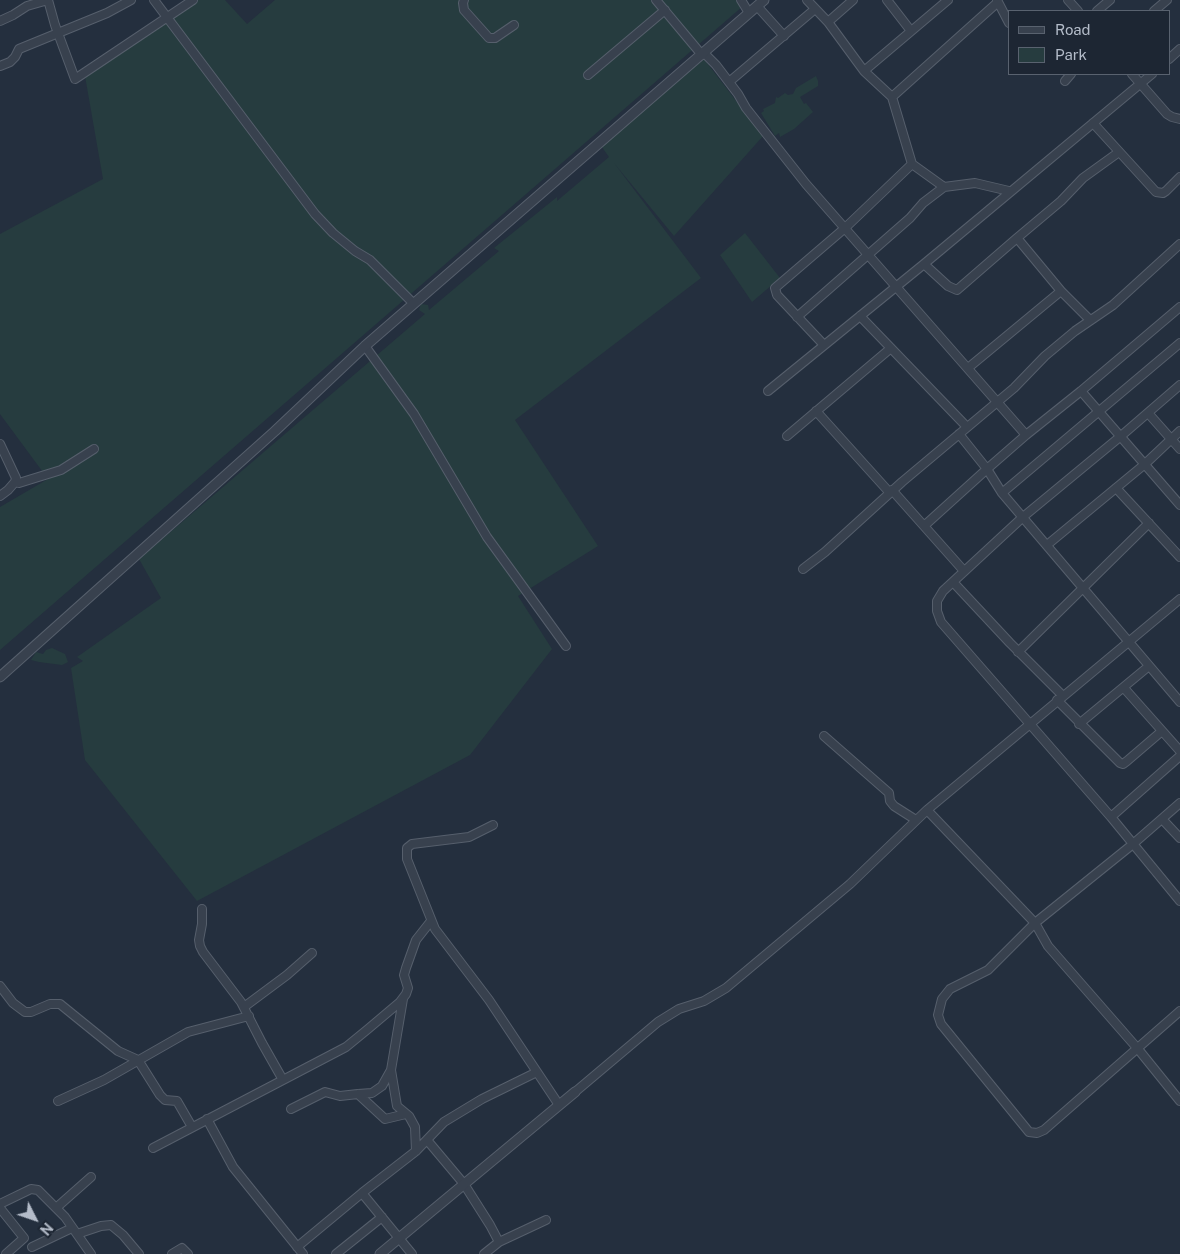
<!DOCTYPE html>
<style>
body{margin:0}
#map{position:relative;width:1180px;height:1254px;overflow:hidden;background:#242f3e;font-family:"Public Sans",sans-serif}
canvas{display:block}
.legend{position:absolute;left:1008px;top:10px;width:162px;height:65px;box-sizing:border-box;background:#1d2633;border:1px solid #59626f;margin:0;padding:6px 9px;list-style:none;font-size:15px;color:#b4bcc9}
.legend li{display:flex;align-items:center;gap:10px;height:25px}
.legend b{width:25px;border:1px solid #59626f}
.north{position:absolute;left:10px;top:1194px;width:50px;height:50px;-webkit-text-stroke:4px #1d2633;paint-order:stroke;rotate:131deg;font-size:14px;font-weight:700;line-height:20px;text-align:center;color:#b4bcc9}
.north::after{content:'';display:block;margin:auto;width:18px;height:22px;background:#b4bcc9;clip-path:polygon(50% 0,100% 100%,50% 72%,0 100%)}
</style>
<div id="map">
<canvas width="1180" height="1254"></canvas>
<ul class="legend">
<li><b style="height:6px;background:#38414e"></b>Road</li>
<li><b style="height:14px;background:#263c3f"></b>Park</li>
</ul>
<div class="north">N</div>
</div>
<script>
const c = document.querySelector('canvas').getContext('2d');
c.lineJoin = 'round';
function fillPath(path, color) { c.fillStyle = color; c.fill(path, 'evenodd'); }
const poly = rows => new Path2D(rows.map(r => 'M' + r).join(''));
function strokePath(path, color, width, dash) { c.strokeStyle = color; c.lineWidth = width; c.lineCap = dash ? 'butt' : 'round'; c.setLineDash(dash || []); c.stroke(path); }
fillPath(poly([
 [196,0,225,0,247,24,275,0,739,0,743,6,0,650,0,507,48,479,0,414,0,234,103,179,85,76,167,23],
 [704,59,763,136,674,236,614,163,701,278,515,420,598,546,518,596,552,649,470,755,197,901,85,760,71,668,83,661,77,657,161,598,139,559,425,314,419,310,421,304,428,305,429,310,499,251,494,248,557,197,557,201,609,157,599,143],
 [816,76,818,81,818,86,800,97,804,104,806,103,813,112,794,129,780,137,779,133,775,136,761,113,764,111,763,109,775,103,776,97,778,98,785,93,788,95,793,94,796,88],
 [745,233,780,278,752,302,720,255],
 [52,648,65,654,68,662,62,665,39,662,31,660,36,652,43,654,46,650]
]), '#263c3f');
const minor = poly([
 [48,0,55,25,75,79,193,0],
 [154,0,315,214,333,233,355,251,370,260,413,303],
 [464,0,463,3,464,10,489,38,495,38,514,25],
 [656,0,702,55],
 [741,0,749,13],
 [807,0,828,22,864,71,892,97,912,164,944,187,975,183,1009,191],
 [887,0,911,31],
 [997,0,1009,23],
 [1068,0,1078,11],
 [757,6,784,36],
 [1097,11,1110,0],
 [1154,11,1167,0],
 [0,21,13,15,27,6,48,0],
 [828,22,853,0],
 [704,53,716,65,738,94,746,108,806,184,1026,435],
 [1169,59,1180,49],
 [0,66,10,62,15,57,19,49,107,13,131,0],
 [864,71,948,0],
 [1132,74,1167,114,1172,117,1180,119],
 [588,75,665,10],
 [1065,81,1071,74],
 [729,82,815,9],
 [892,97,998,2],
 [1093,123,1156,192,1163,193,1166,191,1180,177],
 [924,264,948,286,957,290,1017,238],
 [1061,291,1017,238,1061,201,1083,178,1119,152],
 [860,316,967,427],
 [797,317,910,218,923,203,944,187],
 [1180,343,1002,493,1180,702],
 [824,345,777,295,775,288,845,228,912,164],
 [365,346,414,414,487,537,566,646],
 [968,368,1061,291,1090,320],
 [1180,385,1121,436,1023,517,943,591,937,601,937,611,941,622,1111,817,1180,901],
 [768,391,924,264,1152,74],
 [1081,391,1180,505],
 [816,411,890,493],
 [1148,413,1180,449],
 [787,436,891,348],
 [0,444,16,478,15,482,8,490,0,496],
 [15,482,19,483,61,470,94,449],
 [1116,488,1180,557],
 [892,490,964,571],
 [1002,493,987,469,1026,435,1081,391,1180,307],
 [924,526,987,469,959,434],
 [1047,545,1145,464,1180,431],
 [803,569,825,552,902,482,1014,388,1045,356,1075,331,1113,305,1180,244],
 [953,582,1010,643,1063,696],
 [1018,652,1149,523],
 [1124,688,1180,751],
 [1057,700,1120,763,1123,764,1127,761,1162,731],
 [1079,724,1149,666],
 [824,736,889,793,890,801,894,806,916,820],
 [1180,803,1133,844,1035,923,988,970,950,989,942,999,938,1015,941,1024,1029,1132,1037,1133,1044,1130,1180,1011],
 [927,810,1035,923,1048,946,1138,1049,1180,1101],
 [1111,817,1180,756],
 [1162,819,1180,838],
 [493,825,469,837,412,844,407,848,407,859,435,929,489,1000,559,1105],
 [202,909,202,924,199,940,200,946,203,952,241,1002,262,1043,283,1080],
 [0,986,13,1003,25,1012,31,1012,50,1004,60,1004,118,1051,138,1060,160,1095,165,1100,177,1101,192,1127],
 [244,1007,287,975,312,953],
 [391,1070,397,1106,409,1116,415,1127,416,1151],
 [575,1092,658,1022,679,1009,704,1001,726,988,850,884,927,810,1180,599],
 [358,1094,385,1119,406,1114],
 [58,1101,104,1080,188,1032,249,1016],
 [291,1109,325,1092,340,1096,358,1094,372,1093,382,1086,391,1070,403,999],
 [207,1119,233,1167,303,1254],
 [427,1140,464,1184,490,1225,499,1242,484,1254],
 [153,1148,346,1047,368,1029,400,1002,406,994,408,988,404,975,406,968,416,940,431,921],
 [362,1193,412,1254],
 [0,1204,31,1189,38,1190,65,1217,91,1254],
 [0,1208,24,1238,6,1254],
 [56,1208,91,1177],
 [77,1234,101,1226,111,1225,123,1235,139,1254],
 [499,1242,546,1220],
 [32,1247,72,1228],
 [297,1247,362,1193,416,1151,444,1122,482,1099,537,1072],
 [172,1254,182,1248,188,1254],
 [336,1254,382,1217]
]);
const tertiary = poly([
 [0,677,275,431,365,346,764,0],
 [380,1254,575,1092]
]);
strokePath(minor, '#565f6c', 10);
strokePath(tertiary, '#565f6c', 11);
strokePath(minor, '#38414e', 8);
strokePath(tertiary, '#38414e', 9);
</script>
